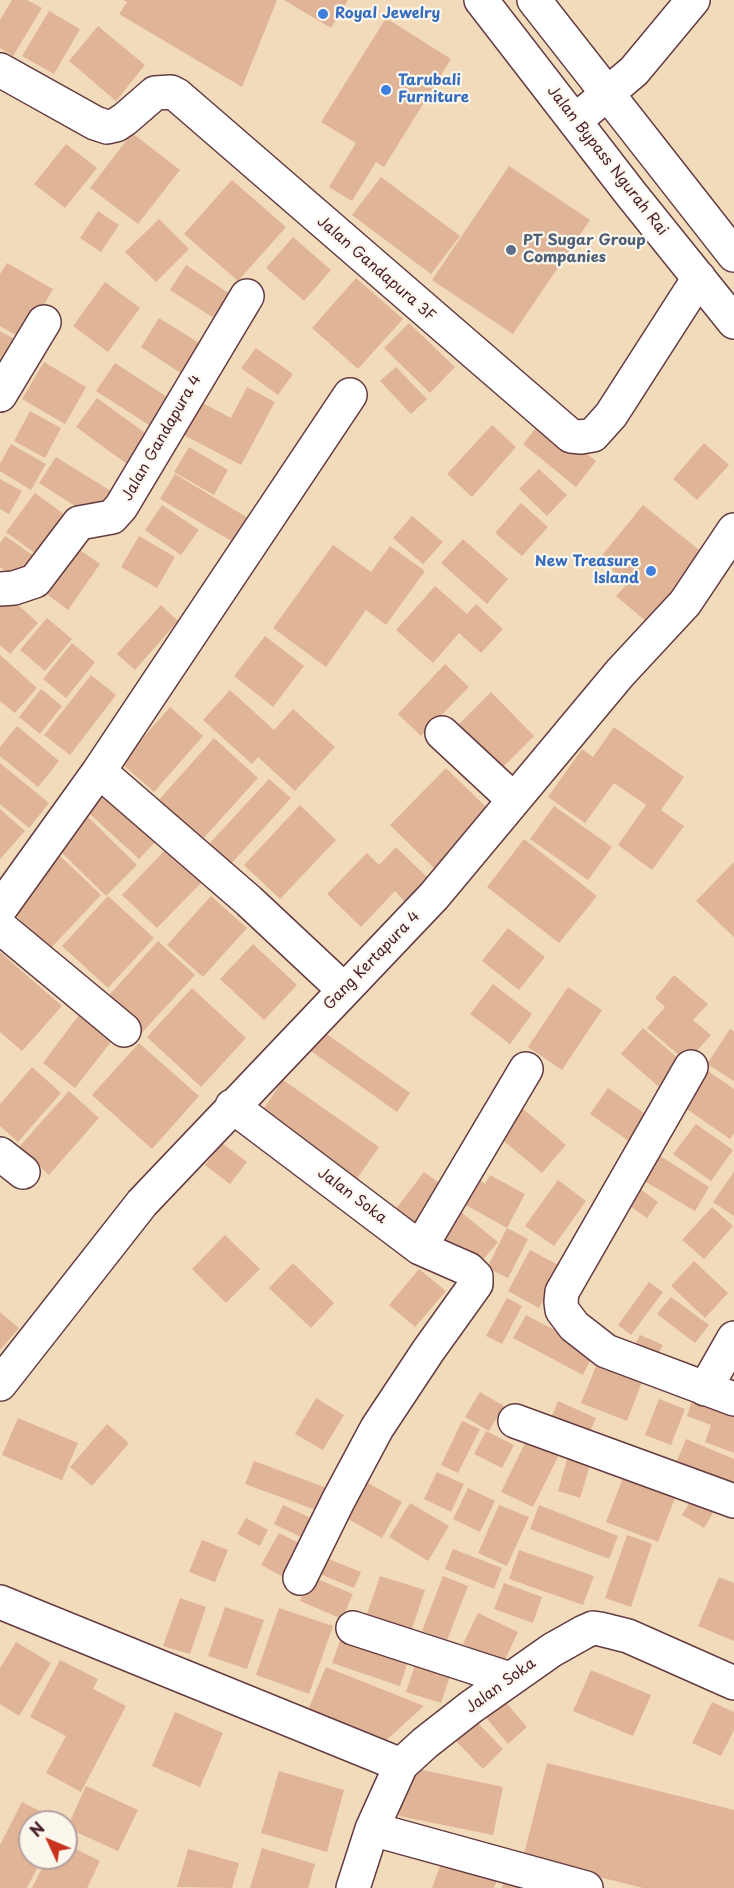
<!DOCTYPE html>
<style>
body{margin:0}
#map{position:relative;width:734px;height:1888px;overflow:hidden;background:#f2dbbb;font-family:"Playpen Sans",sans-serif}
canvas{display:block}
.north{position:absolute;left:18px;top:1810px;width:60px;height:60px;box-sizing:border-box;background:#fbf7ec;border:2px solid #b4a19f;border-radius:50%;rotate:314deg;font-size:16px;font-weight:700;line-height:24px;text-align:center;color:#4a1f2b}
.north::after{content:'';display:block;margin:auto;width:21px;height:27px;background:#c8321e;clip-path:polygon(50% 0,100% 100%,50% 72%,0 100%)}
</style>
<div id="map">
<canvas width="734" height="1888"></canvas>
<div class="north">N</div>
</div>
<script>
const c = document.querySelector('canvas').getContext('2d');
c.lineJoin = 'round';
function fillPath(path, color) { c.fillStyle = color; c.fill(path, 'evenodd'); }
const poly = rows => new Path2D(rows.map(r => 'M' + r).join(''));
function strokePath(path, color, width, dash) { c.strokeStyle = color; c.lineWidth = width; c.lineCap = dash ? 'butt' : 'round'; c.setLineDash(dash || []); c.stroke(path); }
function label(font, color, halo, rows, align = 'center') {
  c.font = font + ' "Playpen Sans",sans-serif'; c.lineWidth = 4.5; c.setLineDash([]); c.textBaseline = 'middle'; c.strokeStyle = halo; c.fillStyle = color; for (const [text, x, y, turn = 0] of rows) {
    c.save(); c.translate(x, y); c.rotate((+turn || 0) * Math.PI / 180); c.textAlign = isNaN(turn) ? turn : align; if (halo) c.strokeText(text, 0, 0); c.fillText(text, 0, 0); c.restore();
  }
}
fillPath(poly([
 [12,0,27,0,42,8,13,56,0,48,0,20],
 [123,0,277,0,242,87,119,14,127,2],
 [284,0,348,0,331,28],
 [49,11,80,29,54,74,22,56],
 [386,18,451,59,384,167,376,162,352,201,329,187,356,143,321,122],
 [98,26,145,65,116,101,69,61],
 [132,133,180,170,138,224,90,188],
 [66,144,97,168,65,208,34,184],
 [509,166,590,220,513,334,432,280],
 [381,177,460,236,431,274,352,215],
 [232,180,286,227,238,281,184,234],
 [98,211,119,225,101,252,80,238],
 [159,219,189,249,156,282,125,252],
 [293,237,331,270,304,301,266,268],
 [7,263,53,289,24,340,0,326,0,274],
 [186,265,233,296,217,320,170,290],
 [356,278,403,319,358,369,312,328],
 [105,282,140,308,108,352,73,326],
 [159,318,204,346,185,376,141,347],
 [409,323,455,367,430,393,384,348],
 [0,331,18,341,0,369],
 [256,348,293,374,278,395,241,368],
 [44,362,86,387,65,424,22,399],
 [115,363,167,397,149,425,96,391],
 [396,367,427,399,411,414,380,381],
 [247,387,275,402,241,465,178,432,195,399,231,418],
 [97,398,148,435,127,464,76,427],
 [30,411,61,428,45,458,14,441],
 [543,419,596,461,576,487,523,444],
 [492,425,516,447,472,497,447,474],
 [704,443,729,465,697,500,673,479],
 [11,444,46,464,31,490,0,471,0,464],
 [189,447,228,470,214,495,174,472],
 [56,457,114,493,97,520,39,483],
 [539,469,567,495,547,516,519,489],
 [175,474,248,518,233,542,160,499],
 [0,479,22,491,9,514,0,509],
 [35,493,69,518,40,557,6,532],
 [521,503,548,527,522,556,495,533],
 [162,505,199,530,181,555,145,530],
 [643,505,703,553,647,622,616,596,628,583,599,559],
 [412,516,443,542,423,564,393,538],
 [5,536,40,560,24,583,0,567,0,543],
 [139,536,175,557,157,588,121,567],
 [463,539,508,579,487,604,441,563],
 [333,545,371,572,390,546,425,571,386,625,366,610,326,667,273,628],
 [77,548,100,564,68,610,45,593],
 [435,586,467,614,476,604,503,629,481,653,459,633,433,663,396,630],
 [7,595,38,623,10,654,0,645,0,604],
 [161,605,178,621,135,670,117,654],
 [47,618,72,639,45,671,20,650],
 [265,636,304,666,273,707,234,676],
 [72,643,95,662,66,698,43,679],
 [0,655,37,688,15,713,0,701],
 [445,664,469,687,421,736,398,714],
 [91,675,116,695,70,755,44,735],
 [41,689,62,706,40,734,19,717],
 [230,690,274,730,293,709,335,747,295,791,258,757,252,764,203,720],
 [491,692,534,736,501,769,458,725],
 [170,707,203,736,154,792,121,763],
 [17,726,59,761,38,787,0,756,0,747],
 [614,727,684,777,661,810,684,826,652,870,618,845,646,805,614,783,585,823,548,797,582,749,593,757],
 [214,738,258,778,201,841,157,802],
 [0,763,49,803,29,828,0,804],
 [446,768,490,811,434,868,390,825],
 [104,777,165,832,139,859,79,804],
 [269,779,291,798,230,865,208,845],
 [300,805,336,840,280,899,244,865],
 [554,806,612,847,588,880,530,839],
 [0,809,25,831,0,859],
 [82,811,137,865,106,896,51,842],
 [524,839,597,896,559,943,487,887],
 [168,847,203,881,157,928,122,895],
 [396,847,429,879,406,903,395,891,361,927,327,894,367,853,379,865],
 [56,852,101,895,50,949,5,905],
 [734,862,734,937,696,901],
 [108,896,154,938,108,988,62,946],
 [211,896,247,928,203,977,167,945],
 [508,928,545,957,519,990,482,961],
 [158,941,195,975,138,1037,101,1004],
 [253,944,297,985,264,1020,220,979],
 [0,952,62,1006,22,1051,0,1032],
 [674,975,708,1004,693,1020,711,1035,687,1062,647,1028,665,1007,655,998],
 [493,984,532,1014,510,1044,470,1014],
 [568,987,602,1010,562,1070,528,1047],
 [192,988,246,1038,201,1087,147,1037],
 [81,1012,114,1038,75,1088,43,1063],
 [643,1028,688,1067,666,1093,621,1054],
 [730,1029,734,1031,734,1081,707,1064],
 [321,1030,410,1093,397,1112,308,1049],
 [139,1043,199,1096,152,1149,92,1095],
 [32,1067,61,1093,18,1142,0,1126,0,1104],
 [702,1067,734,1089,734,1133,730,1139,678,1103],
 [283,1080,379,1147,356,1180,260,1114],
 [608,1088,654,1120,636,1146,590,1114],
 [69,1091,99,1118,49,1175,19,1147],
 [523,1109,566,1145,542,1173,499,1137],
 [696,1124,733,1150,711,1181,673,1154],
 [222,1143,247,1162,230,1184,205,1165],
 [657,1154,709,1187,695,1211,641,1179],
 [424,1172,448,1189,419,1228,395,1210],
 [734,1172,734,1216,713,1202],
 [490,1175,525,1194,507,1228,466,1205,480,1180,485,1184],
 [558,1180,586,1201,554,1246,525,1226],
 [635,1185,658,1202,647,1218,623,1201],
 [712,1207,733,1226,704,1259,682,1240],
 [456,1208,498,1242,477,1267,436,1233],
 [507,1228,528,1239,508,1278,487,1268],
 [225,1235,260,1269,226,1303,192,1269],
 [530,1250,562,1267,539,1308,508,1291],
 [694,1261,728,1293,705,1318,671,1286],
 [293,1263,334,1303,311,1328,269,1288],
 [419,1269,446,1291,415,1327,389,1305],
 [649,1282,663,1292,631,1335,618,1325],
 [671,1297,709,1325,695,1343,657,1314],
 [507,1298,522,1306,502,1344,486,1336],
 [0,1312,19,1328,0,1350],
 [526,1315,595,1351,583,1375,513,1338],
 [640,1335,663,1345,654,1362,631,1352],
 [601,1354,646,1371,627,1421,581,1403],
 [480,1392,504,1406,489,1431,465,1417],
 [695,1392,734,1407,734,1453,705,1442,711,1425,687,1416],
 [316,1398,344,1415,323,1450,295,1434],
 [659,1399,685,1409,671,1445,645,1435],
 [558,1401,596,1418,587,1439,549,1423],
 [18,1418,78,1443,62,1480,2,1455],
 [462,1421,480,1429,458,1473,441,1465],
 [107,1424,129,1443,92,1486,70,1467],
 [486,1431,514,1445,502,1468,474,1454],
 [528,1437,560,1453,533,1507,501,1492],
 [686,1439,734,1459,734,1492,674,1468],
 [569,1452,592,1458,580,1498,558,1491],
 [254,1461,332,1490,324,1513,245,1484],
 [437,1472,464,1484,451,1512,424,1499],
 [623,1478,675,1498,658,1542,606,1522],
 [368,1483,402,1502,382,1538,348,1519],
 [468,1488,495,1501,480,1532,453,1519],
 [694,1495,716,1508,704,1528,682,1515],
 [410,1503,449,1526,428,1561,389,1537],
 [283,1505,313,1519,303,1538,274,1524],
 [499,1505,529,1517,507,1566,478,1553],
 [539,1505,618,1536,609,1559,530,1529],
 [246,1518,268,1530,260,1546,237,1534],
 [279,1533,309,1548,291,1581,261,1565],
 [627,1535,652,1544,631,1607,605,1598],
 [202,1540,228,1550,215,1582,189,1572],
 [453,1549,502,1568,494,1589,445,1569],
 [519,1550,594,1576,583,1605,509,1579],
 [321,1556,361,1572,354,1588,315,1572],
 [310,1576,353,1594,342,1619,300,1601],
 [380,1576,425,1590,411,1632,366,1617],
 [443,1576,468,1586,447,1640,422,1631],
 [719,1577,734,1583,734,1641,698,1626],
 [504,1583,542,1597,533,1623,494,1609],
 [180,1598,206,1607,190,1654,163,1646],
 [225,1607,264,1620,247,1669,208,1656],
 [279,1608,333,1626,309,1694,256,1675],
 [478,1613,518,1632,503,1664,463,1644],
 [343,1633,410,1655,400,1686,332,1663],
 [16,1642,51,1663,19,1716,0,1704,0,1668],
 [60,1660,98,1679,93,1689,126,1706,81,1792,46,1773,66,1736,30,1717],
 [416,1662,451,1673,441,1703,406,1692],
 [326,1667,424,1706,382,1744,307,1712],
 [591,1670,651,1695,633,1736,573,1711],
 [502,1698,527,1727,508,1744,483,1714],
 [712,1702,734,1712,734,1730,721,1756,692,1743],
 [175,1712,223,1733,200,1787,152,1766],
 [472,1717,503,1749,483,1769,452,1737],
 [547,1763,734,1810,734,1888,643,1888,523,1858],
 [409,1767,503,1787,493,1835,399,1816],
 [279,1771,344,1790,327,1852,261,1833],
 [86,1786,138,1810,118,1851,67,1828],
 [22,1802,62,1822,30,1822,30,1858,42,1858,27,1888,0,1888,0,1845],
 [66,1844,100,1861,87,1888,32,1888,47,1858,66,1858],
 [262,1848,315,1864,308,1888,250,1888],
 [188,1849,239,1863,232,1888,177,1887],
 [444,1855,499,1875,494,1888,432,1888],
 [506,1876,534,1888,502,1888]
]), '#e0b496');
const minor = poly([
 [0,70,95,123,107,127,116,125,125,119,155,93,171,92,177,95,571,436,581,437,593,435,611,415,699,278],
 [575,121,634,71,693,0],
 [0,395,44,322],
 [0,589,14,588,35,581,79,523,112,517,121,507,247,296],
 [442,733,514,800],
 [99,771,249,901,344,990],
 [0,909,99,771,350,395],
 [0,927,124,1030],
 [691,1067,562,1292,561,1302,562,1310,574,1326,606,1351,734,1399],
 [232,1106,420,1248,468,1269,476,1277,476,1284,428,1351,377,1428,338,1501,300,1578],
 [0,1154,23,1172],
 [420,1248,526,1069],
 [0,1384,142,1203,434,896,620,673,685,603,734,530],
 [705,1389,734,1338],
 [515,1421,734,1501],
 [0,1602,401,1765],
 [353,1628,510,1679],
 [372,1829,586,1888],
 [353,1888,372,1829,401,1765,425,1743,471,1707,552,1650,584,1632,593,1628,600,1629,628,1636,734,1683]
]);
const highway = poly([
 [481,0,631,194,734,322],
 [534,0,734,255]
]);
strokePath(minor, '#633b41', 36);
strokePath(highway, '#633b41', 36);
strokePath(minor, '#fff', 33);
strokePath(highway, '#fff', 33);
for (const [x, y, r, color] of [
 [323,14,6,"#3f7fe0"],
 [386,90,6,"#3f7fe0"],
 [511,250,6,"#5c6f8a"],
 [651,571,6,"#3f7fe0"]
]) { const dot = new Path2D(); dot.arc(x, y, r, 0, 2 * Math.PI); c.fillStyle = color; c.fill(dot); strokePath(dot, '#fbf7ec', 2); }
label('bold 15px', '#366cbe', '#fbf7ec', [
 ["Royal Jewelry",335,14],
 ["Tarubali",398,81],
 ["Furniture",398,98],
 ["New Treasure",639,562,"right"],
 ["Island",639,579,"right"]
], 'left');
label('15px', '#4a1f2b', '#fbf7ec', [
 ["Jalan Bypass Ngurah Rai",607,161,52],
 ["Jalan Gandapura 3F",376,269,41],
 ["Jalan Gandapura 4",162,438,-60],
 ["Gang Kertapura 4",372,961,-46],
 ["Jalan Soka",352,1196,37],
 ["Jalan Soka",501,1686,-36]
]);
label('bold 15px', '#4e5e75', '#fbf7ec', [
 ["PT Sugar Group",523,241],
 ["Companies",523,258]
], 'left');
</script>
